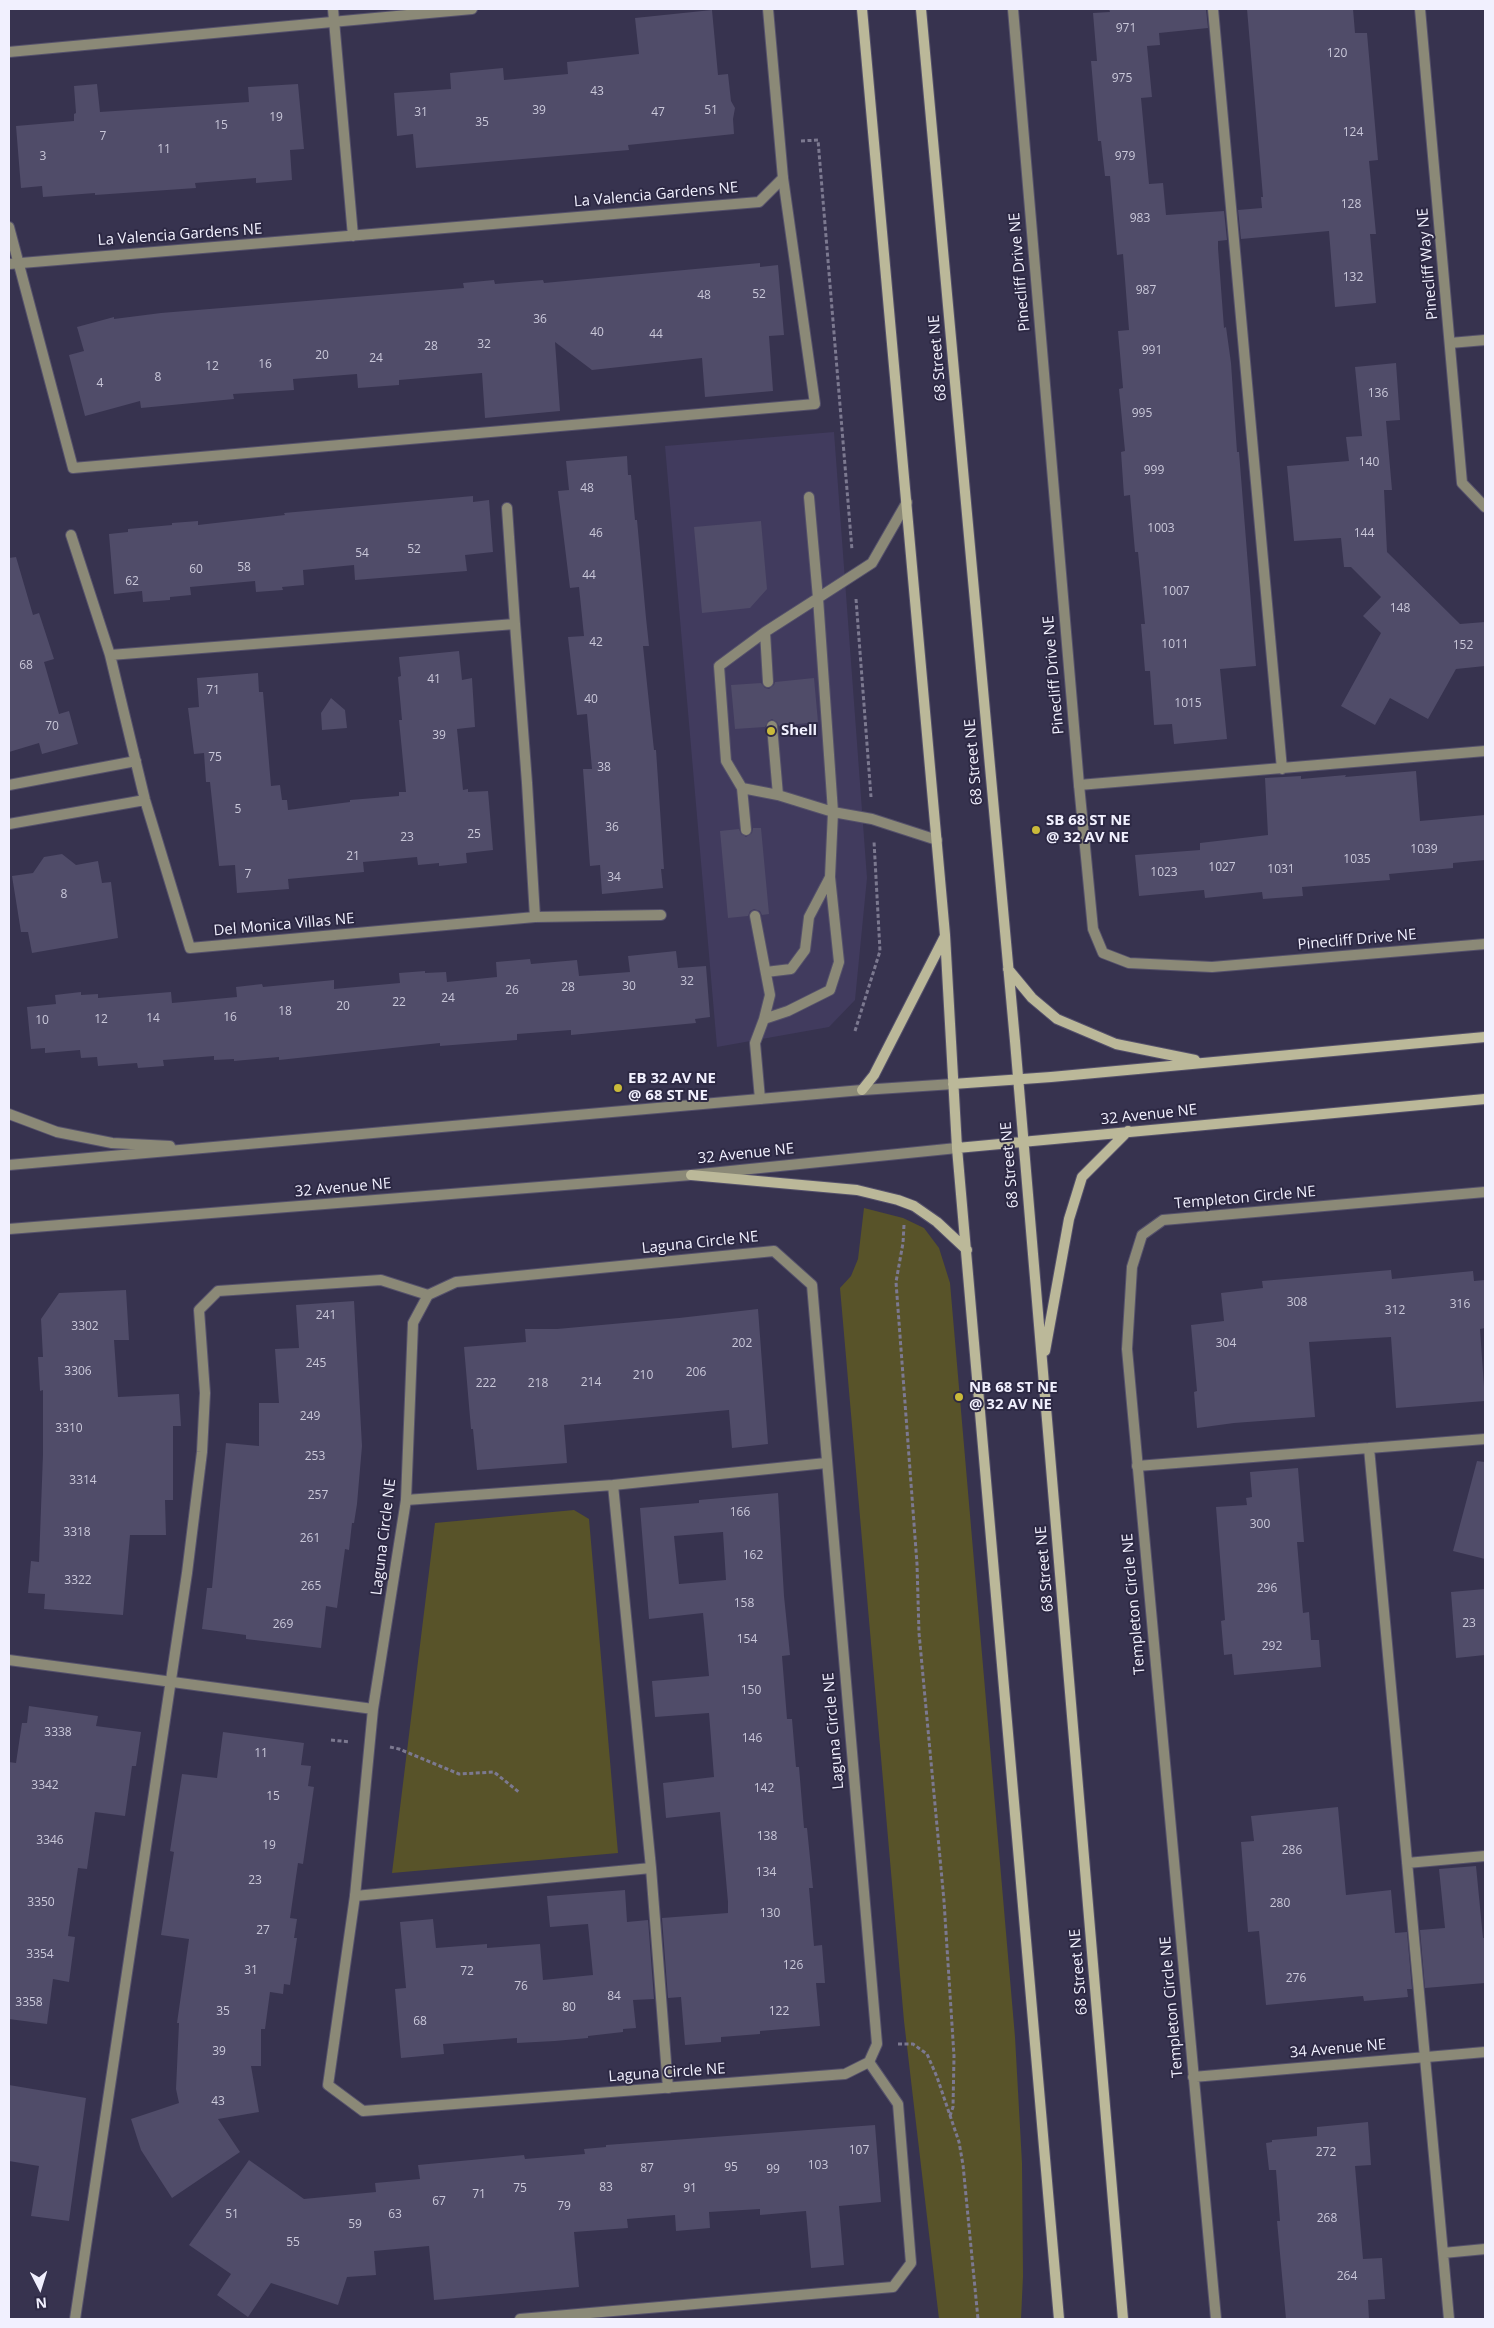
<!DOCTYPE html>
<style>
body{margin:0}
#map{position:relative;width:1494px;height:2328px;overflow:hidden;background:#37334f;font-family:"Open Sans",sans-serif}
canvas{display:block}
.frame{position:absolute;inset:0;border:10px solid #f1f0fe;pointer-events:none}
.north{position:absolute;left:15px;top:2263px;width:50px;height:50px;-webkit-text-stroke:4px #2d2944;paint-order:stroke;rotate:175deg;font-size:14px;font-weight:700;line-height:20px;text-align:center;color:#f1f0fe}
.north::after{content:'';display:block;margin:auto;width:18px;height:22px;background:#f1f0fe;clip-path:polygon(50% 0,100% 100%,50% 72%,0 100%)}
</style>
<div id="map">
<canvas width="1494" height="2328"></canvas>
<div class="frame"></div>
<div class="north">N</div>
</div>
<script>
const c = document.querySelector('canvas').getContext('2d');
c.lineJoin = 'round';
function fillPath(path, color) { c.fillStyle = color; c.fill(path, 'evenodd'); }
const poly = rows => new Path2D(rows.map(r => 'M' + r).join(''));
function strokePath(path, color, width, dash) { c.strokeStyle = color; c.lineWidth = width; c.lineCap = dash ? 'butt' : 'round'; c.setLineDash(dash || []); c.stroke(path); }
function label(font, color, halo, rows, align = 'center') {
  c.font = font + ' "Open Sans",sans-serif'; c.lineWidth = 4; c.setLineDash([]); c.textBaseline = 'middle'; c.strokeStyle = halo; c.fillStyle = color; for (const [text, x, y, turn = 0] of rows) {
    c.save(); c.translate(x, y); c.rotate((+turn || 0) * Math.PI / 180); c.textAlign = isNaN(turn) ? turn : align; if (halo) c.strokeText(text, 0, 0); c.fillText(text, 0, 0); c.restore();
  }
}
fillPath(poly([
 [834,432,867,878,855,1000,829,1027,717,1047,665,446]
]), '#413b5e');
fillPath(poly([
 [864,1208,903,1218,924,1228,939,1248,950,1283,1015,2037,1022,2163,1023,2276,1021,2319,939,2319,904,2021,840,1288,851,1276,858,1259],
 [574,1510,589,1519,618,1853,392,1873,435,1523]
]), '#585329');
fillPath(poly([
 [1109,9,1206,9,1208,28,1159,33,1160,45,1147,46,1152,97,1141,98,1149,184,1163,183,1166,215,1224,211,1227,240,1218,241,1218,248,1224,328,1226,327,1231,363,1237,452,1239,452,1256,666,1220,669,1227,739,1174,744,1172,724,1154,725,1150,671,1145,671,1141,624,1145,624,1138,552,1135,552,1130,495,1124,496,1121,452,1125,451,1119,389,1123,388,1118,331,1129,330,1123,254,1117,255,1110,176,1105,176,1101,141,1098,141,1091,61,1097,61,1093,13,1110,12],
 [1247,9,1353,9,1355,33,1367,33,1378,160,1369,161,1376,234,1370,234,1376,303,1335,307,1329,231,1241,239,1238,210,1262,208,1261,197,1263,197],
 [712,10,718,75,728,74,731,101,735,108,733,119,734,134,628,145,629,150,416,168,413,134,397,136,394,93,451,89,450,73,503,68,504,80,568,74,567,62,639,54,635,18],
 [97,84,100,112,249,102,248,87,298,84,304,149,290,150,292,180,256,183,256,178,195,183,196,188,95,195,95,193,43,197,42,186,21,188,16,126,74,121,74,114,76,113,74,86],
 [760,263,760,267,778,265,784,335,769,336,773,391,705,397,702,358,592,370,555,342,560,411,485,418,482,373,399,380,399,385,358,388,357,374,293,379,294,390,233,394,234,399,141,408,140,401,85,416,69,355,84,351,77,327,114,317,114,319,161,313,464,288,463,283,494,280,495,284,543,280,544,283],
 [1396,363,1400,420,1386,421,1392,490,1384,490,1387,552,1460,624,1485,622,1485,666,1456,669,1428,719,1390,698,1375,725,1341,706,1381,633,1363,616,1381,597,1351,567,1344,567,1341,538,1294,541,1287,466,1349,461,1346,437,1362,436,1355,367],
 [627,456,628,475,631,475,635,520,637,520,646,618,649,646,643,646,654,750,656,750,664,869,661,869,663,888,602,894,600,865,590,866,583,769,592,769,587,714,577,715,568,637,584,636,579,587,570,588,558,491,569,490,566,461],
 [473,496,473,502,489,500,493,552,465,555,467,571,355,580,354,565,303,570,304,585,282,587,283,590,256,592,255,581,190,587,191,595,170,597,170,600,143,602,142,591,114,594,109,534,128,532,128,529,172,525,172,523,198,521,198,525,285,515,284,513],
 [761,521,767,589,750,608,702,613,694,527],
 [16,557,33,615,39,613,54,659,44,662,59,714,69,711,78,744,42,754,39,743,9,752,9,558],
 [459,651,462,680,472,678,475,727,457,729,463,790,468,789,468,792,488,791,493,850,466,853,467,863,439,866,439,863,418,865,417,857,363,862,364,872,288,879,289,889,237,893,235,865,219,866,210,782,206,782,204,753,194,754,188,708,199,707,197,678,258,673,259,692,263,692,271,786,280,785,282,800,287,800,288,810,350,802,350,800,399,796,399,792,406,792,399,720,402,720,398,677,401,676,399,657],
 [814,678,818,722,779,726,777,722,772,719,768,721,765,727,735,729,731,685,761,683,765,688,769,689,774,685,775,682],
 [331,698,345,710,347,728,322,730,321,713],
 [1416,771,1420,821,1485,815,1485,860,1453,863,1453,868,1389,874,1390,880,1302,887,1303,896,1263,899,1262,892,1205,898,1204,890,1139,896,1135,855,1200,850,1200,843,1268,835,1265,778,1301,776,1301,779,1346,775,1345,777],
 [753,828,761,828,769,914,762,915,760,911,754,909,750,911,748,916,728,918,720,831,739,829,741,834,746,837,752,833],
 [62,854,76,865,98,861,102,883,111,882,118,938,32,953,28,932,21,932,12,876,33,873,44,857],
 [676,951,678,968,706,966,710,1017,695,1019,696,1023,571,1035,571,1030,517,1034,517,1040,440,1046,440,1043,279,1060,279,1057,234,1061,234,1059,214,1060,214,1056,163,1060,164,1066,138,1068,137,1063,98,1066,97,1057,81,1058,80,1050,45,1053,45,1048,31,1049,27,1007,56,1004,55,995,81,992,81,995,98,994,98,998,171,992,172,1003,237,997,236,987,262,984,263,987,334,980,334,989,400,983,399,973,425,971,425,973,446,972,447,982,497,977,496,962,530,959,531,964,577,960,579,976,630,972,628,956],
 [1391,1270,1392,1279,1473,1271,1474,1281,1485,1280,1485,1328,1480,1329,1485,1401,1396,1408,1391,1337,1309,1342,1315,1417,1234,1423,1197,1428,1194,1392,1197,1391,1191,1325,1224,1321,1221,1293,1263,1288,1262,1281],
 [126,1290,129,1340,114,1340,118,1397,179,1394,181,1426,173,1426,173,1500,165,1500,166,1535,130,1535,123,1615,44,1609,45,1594,28,1593,31,1561,39,1562,43,1454,43,1390,40,1391,38,1357,43,1357,41,1319,59,1293],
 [354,1301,362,1446,357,1504,354,1523,352,1523,349,1550,345,1549,337,1608,326,1606,321,1648,246,1639,246,1635,202,1629,207,1588,212,1588,226,1443,259,1446,259,1403,279,1403,275,1349,299,1348,296,1305],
 [758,1309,768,1444,732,1448,729,1410,564,1425,567,1463,477,1470,473,1429,471,1429,464,1347,526,1342,525,1329,557,1329,679,1318],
 [1477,1461,1485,1462,1485,1559,1453,1551],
 [1298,1468,1304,1542,1297,1542,1303,1613,1309,1612,1311,1640,1319,1640,1321,1667,1234,1675,1232,1654,1224,1655,1221,1621,1225,1620,1216,1507,1247,1505,1246,1498,1252,1497,1250,1472],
 [778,1493,784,1596,790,1655,782,1656,787,1719,792,1719,796,1767,799,1767,804,1828,807,1828,813,1888,809,1888,814,1946,822,1945,825,1983,816,1983,820,2026,760,2031,760,2034,721,2037,721,2042,685,2045,681,1997,668,1998,662,1918,728,1913,728,1902,720,1812,666,1818,663,1783,714,1777,709,1713,655,1717,652,1681,709,1676,703,1613,649,1619,640,1508,699,1503,699,1500],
 [723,1532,726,1580,679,1584,674,1536],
 [1485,1589,1485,1655,1456,1658,1451,1592],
 [29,1706,98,1716,96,1726,141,1732,136,1766,132,1766,125,1816,95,1812,87,1869,78,1868,68,1936,75,1937,69,1982,53,1979,47,2024,9,2019,9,1762,16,1763,22,1723,27,1723],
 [223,1732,304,1743,301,1765,311,1766,308,1786,314,1787,303,1864,298,1863,290,1918,297,1919,294,1938,297,1938,290,1985,284,1984,283,1994,270,1992,265,2029,261,2029,261,2066,251,2066,259,2112,218,2119,240,2152,172,2198,141,2150,131,2119,179,2103,176,2089,179,2023,177,2023,189,1939,161,1935,174,1852,170,1851,182,1774,217,1778],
 [1338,1807,1346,1895,1391,1890,1395,1933,1407,1932,1412,1989,1407,1989,1408,1997,1364,2001,1363,1996,1266,2005,1259,1931,1248,1932,1241,1842,1254,1841,1251,1816],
 [1476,1866,1483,1938,1485,1938,1485,1983,1425,1988,1420,1930,1445,1928,1439,1869],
 [625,1890,627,1922,648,1920,654,1999,633,2000,636,2028,623,2029,623,2032,588,2036,588,2038,555,2041,517,2043,517,2038,443,2044,444,2054,401,2058,395,1989,406,1988,400,1922,433,1919,436,1948,487,1944,487,1948,540,1944,543,1980,593,1975,588,1924,550,1927,547,1896],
 [9,2085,86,2098,69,2221,31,2216,39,2166,9,2161],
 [1368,2122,1371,2165,1355,2166,1363,2259,1382,2258,1385,2299,1368,2300,1369,2319,1286,2319,1277,2221,1280,2221,1276,2170,1269,2170,1266,2143,1272,2142,1272,2140,1317,2136,1317,2127],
 [875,2125,881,2202,839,2206,844,2265,811,2268,806,2211,760,2215,760,2209,709,2212,710,2228,676,2231,675,2215,627,2219,628,2228,574,2232,579,2287,434,2300,429,2246,374,2251,376,2275,347,2277,338,2305,271,2283,248,2317,217,2295,231,2274,189,2245,249,2160,304,2199,376,2192,375,2183,420,2179,418,2165,524,2155,525,2159,585,2154,584,2149,606,2147,606,2145]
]), '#504c69');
const service = poly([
 [1213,9,1282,769],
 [9,52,472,9],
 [9,227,73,468,815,404,783,178],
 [1450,343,1485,340],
 [809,497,818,598,872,563,907,502],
 [765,632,719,666,726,761,742,788,778,795],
 [772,726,778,795,833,812,872,819,937,840],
 [1079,785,1485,751],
 [742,788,746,830],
 [755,916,770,995,764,1019],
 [766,972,791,969,805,950,809,917,830,877],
 [760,1099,755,1043,764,1019,788,1011,830,990,839,962,830,877,833,812,818,598,765,632,768,682],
 [1369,1448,1449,2319],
 [1137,1466,1485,1439],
 [613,1485,651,1868,668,2088],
 [406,1500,613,1485,826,1463],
 [1407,1863,1485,1856],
 [355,1896,651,1868],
 [1443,2253,1485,2249],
 [75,2319,187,1573,202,1452,205,1393,199,1310,218,1291,381,1280,428,1295],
 [520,2319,893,2287,911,2263,898,2104,869,2062]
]);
const minor = poly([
 [333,9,353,236],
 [1013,9,1079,785,1093,929,1103,953,1129,963,1212,967,1485,944],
 [1420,9,1462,483,1485,507],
 [9,264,759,202,783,178,768,9],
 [71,535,110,655,145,800,190,948,535,917,661,915],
 [515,624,527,783,535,917],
 [110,655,515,624,507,508],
 [9,785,136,761],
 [9,824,145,800],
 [774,1251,812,1285,877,2044,869,2062,845,2074,363,2111,328,2085,355,1896,373,1709,406,1500,413,1323,428,1295,456,1282,774,1251],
 [9,1660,373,1709],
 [1193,2077,1485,2052],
 [1216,2319,1127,1349,1132,1267,1142,1235,1163,1220,1485,1192]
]);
const tertiary = poly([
 [9,1114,57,1132,112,1143,170,1146],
 [9,1165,862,1090,953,1084],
 [9,1229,691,1175,957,1148]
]);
const secondary = poly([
 [862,9,945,935,957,1148,1059,2319],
 [921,9,1015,1041,1123,2319],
 [1008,969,1032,998,1057,1019,1116,1044,1195,1060],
 [953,1084,1051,1077,1485,1037],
 [862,1090,874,1075,945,936],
 [957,1148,1485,1099],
 [691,1175,857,1190,898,1200,914,1206,937,1222,967,1250],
 [1045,1351,1069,1219,1082,1177,1128,1131]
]);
strokePath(service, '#55516b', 12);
strokePath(minor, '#55516b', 12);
strokePath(tertiary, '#55516b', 12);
strokePath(secondary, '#55516b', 12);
strokePath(poly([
 [801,141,818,140,852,550],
 [856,599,871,797],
 [855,1031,880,951,874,841],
 [904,1225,903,1243,896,1282,917,1564,919,1633,944,1901,954,2056,953,2107,950,2116],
 [331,1740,350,1742],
 [390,1747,399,1749,459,1774,494,1772,520,1793],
 [898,2044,913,2044,927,2054,937,2077,959,2142,963,2165,978,2319]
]), '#7c7990', 3, [4, 2.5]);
strokePath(service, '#8b8977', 10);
strokePath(minor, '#8b8977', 10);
strokePath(tertiary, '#8b8977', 10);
strokePath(secondary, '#bbb899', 10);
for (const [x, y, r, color] of [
 [771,731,5,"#caba3a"],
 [1036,830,5,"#caba3a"],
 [618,1088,5,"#caba3a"],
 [959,1397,5,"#caba3a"]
]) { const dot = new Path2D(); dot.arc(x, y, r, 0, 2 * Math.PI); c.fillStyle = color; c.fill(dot); strokePath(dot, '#2d2944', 2); }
label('12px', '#c9c7d9', null, [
 ["971",1126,29],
 ["120",1337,54],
 ["975",1122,79],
 ["43",597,92],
 ["39",539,111],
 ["51",711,111],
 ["31",421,113],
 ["47",658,113],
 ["19",276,118],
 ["35",482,123],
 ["15",221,126],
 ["124",1353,133],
 ["7",103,137],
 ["11",164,150],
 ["3",43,157],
 ["979",1125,157],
 ["128",1351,205],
 ["983",1140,219],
 ["132",1353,278],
 ["987",1146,291],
 ["52",759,295],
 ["48",704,296],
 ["36",540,320],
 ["40",597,333],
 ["44",656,335],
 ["32",484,345],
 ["28",431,347],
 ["991",1152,351],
 ["20",322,356],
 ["24",376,359],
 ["16",265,365],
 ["12",212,367],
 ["8",158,378],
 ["4",100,384],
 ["136",1378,394],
 ["995",1142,414],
 ["140",1369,463],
 ["999",1154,471],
 ["48",587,489],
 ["1003",1161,529],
 ["46",596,534],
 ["144",1364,534],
 ["52",414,550],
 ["54",362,554],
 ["58",244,568],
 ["60",196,570],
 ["44",589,576],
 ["62",132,582],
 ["1007",1176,592],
 ["148",1400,609],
 ["42",596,643],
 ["1011",1175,645],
 ["152",1463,646],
 ["68",26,666],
 ["41",434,680],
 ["71",213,691],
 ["40",591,700],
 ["1015",1188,704],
 ["70",52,727],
 ["39",439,736],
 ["75",215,758],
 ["38",604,768],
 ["5",238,810],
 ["36",612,828],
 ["25",474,835],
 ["23",407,838],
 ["1039",1424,850],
 ["21",353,857],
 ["1035",1357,860],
 ["1027",1222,868],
 ["1031",1281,870],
 ["1023",1164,873],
 ["7",248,875],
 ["34",614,878],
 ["8",64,895],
 ["32",687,982],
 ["30",629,987],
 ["28",568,988],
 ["26",512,991],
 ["24",448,999],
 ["22",399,1003],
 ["20",343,1007],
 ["18",285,1012],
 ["16",230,1018],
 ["14",153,1019],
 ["12",101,1020],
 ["10",42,1021],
 ["308",1297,1303],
 ["316",1460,1305],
 ["312",1395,1311],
 ["241",326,1316],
 ["3302",85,1327],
 ["202",742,1344],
 ["304",1226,1344],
 ["245",316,1364],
 ["3306",78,1372],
 ["206",696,1373],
 ["210",643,1376],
 ["214",591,1383],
 ["222",486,1384],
 ["218",538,1384],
 ["249",310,1417],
 ["3310",69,1429],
 ["253",315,1457],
 ["3314",83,1481],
 ["257",318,1496],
 ["166",740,1513],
 ["300",1260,1525],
 ["3318",77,1533],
 ["261",310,1539],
 ["162",753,1556],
 ["3322",78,1581],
 ["265",311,1587],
 ["296",1267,1589],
 ["158",744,1604],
 ["23",1469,1624],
 ["269",283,1625],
 ["154",747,1640],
 ["292",1272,1647],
 ["150",751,1691],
 ["3338",58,1733],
 ["146",752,1739],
 ["11",261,1754],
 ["3342",45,1786],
 ["142",764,1789],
 ["15",273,1797],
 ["138",767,1837],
 ["3346",50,1841],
 ["19",269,1846],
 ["286",1292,1851],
 ["134",766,1873],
 ["23",255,1881],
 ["3350",41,1903],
 ["280",1280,1904],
 ["130",770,1914],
 ["27",263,1931],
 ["3354",40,1955],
 ["126",793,1966],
 ["31",251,1971],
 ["72",467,1972],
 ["276",1296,1979],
 ["76",521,1987],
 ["84",614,1997],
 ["3358",29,2003],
 ["80",569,2008],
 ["35",223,2012],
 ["122",779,2012],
 ["68",420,2022],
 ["39",219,2052],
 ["43",218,2102],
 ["107",859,2151],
 ["272",1326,2153],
 ["103",818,2166],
 ["95",731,2168],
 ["87",647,2169],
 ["99",773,2170],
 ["83",606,2188],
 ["75",520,2189],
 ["91",690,2189],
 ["71",479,2195],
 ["67",439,2202],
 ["79",564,2207],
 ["51",232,2215],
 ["63",395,2215],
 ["268",1327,2219],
 ["59",355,2225],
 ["55",293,2243],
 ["264",1347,2277]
]);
label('15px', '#f1f0fe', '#2d2944', [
 ["La Valencia Gardens NE",656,195,-5],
 ["La Valencia Gardens NE",180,235,-4],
 ["Pinecliff Way NE",1428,264,-95],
 ["Pinecliff Drive NE",1020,272,-95],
 ["68 Street NE",938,358,-95],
 ["Pinecliff Drive NE",1054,675,-95],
 ["68 Street NE",974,762,-95],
 ["Del Monica Villas NE",284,925,-5],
 ["Pinecliff Drive NE",1357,940,-5],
 ["32 Avenue NE",1149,1115,-6],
 ["32 Avenue NE",746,1154,-6],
 ["68 Street NE",1010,1165,-95],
 ["32 Avenue NE",343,1188,-5],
 ["Templeton Circle NE",1245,1198,-5],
 ["Laguna Circle NE",700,1243,-6],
 ["Laguna Circle NE",384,1537,-83],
 ["68 Street NE",1045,1569,-95],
 ["Templeton Circle NE",1134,1604,-95],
 ["Laguna Circle NE",834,1731,-95],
 ["68 Street NE",1079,1972,-95],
 ["Templeton Circle NE",1172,2007,-95],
 ["34 Avenue NE",1338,2049,-5],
 ["Laguna Circle NE",667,2073,-4]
]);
label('bold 15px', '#f1f0fe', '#2d2944', [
 ["Shell",781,731],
 ["SB 68 ST NE",1046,821],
 ["@ 32 AV NE",1046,838],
 ["EB 32 AV NE",628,1079],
 ["@ 68 ST NE",628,1096],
 ["NB 68 ST NE",969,1388],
 ["@ 32 AV NE",969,1405]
], 'left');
</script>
